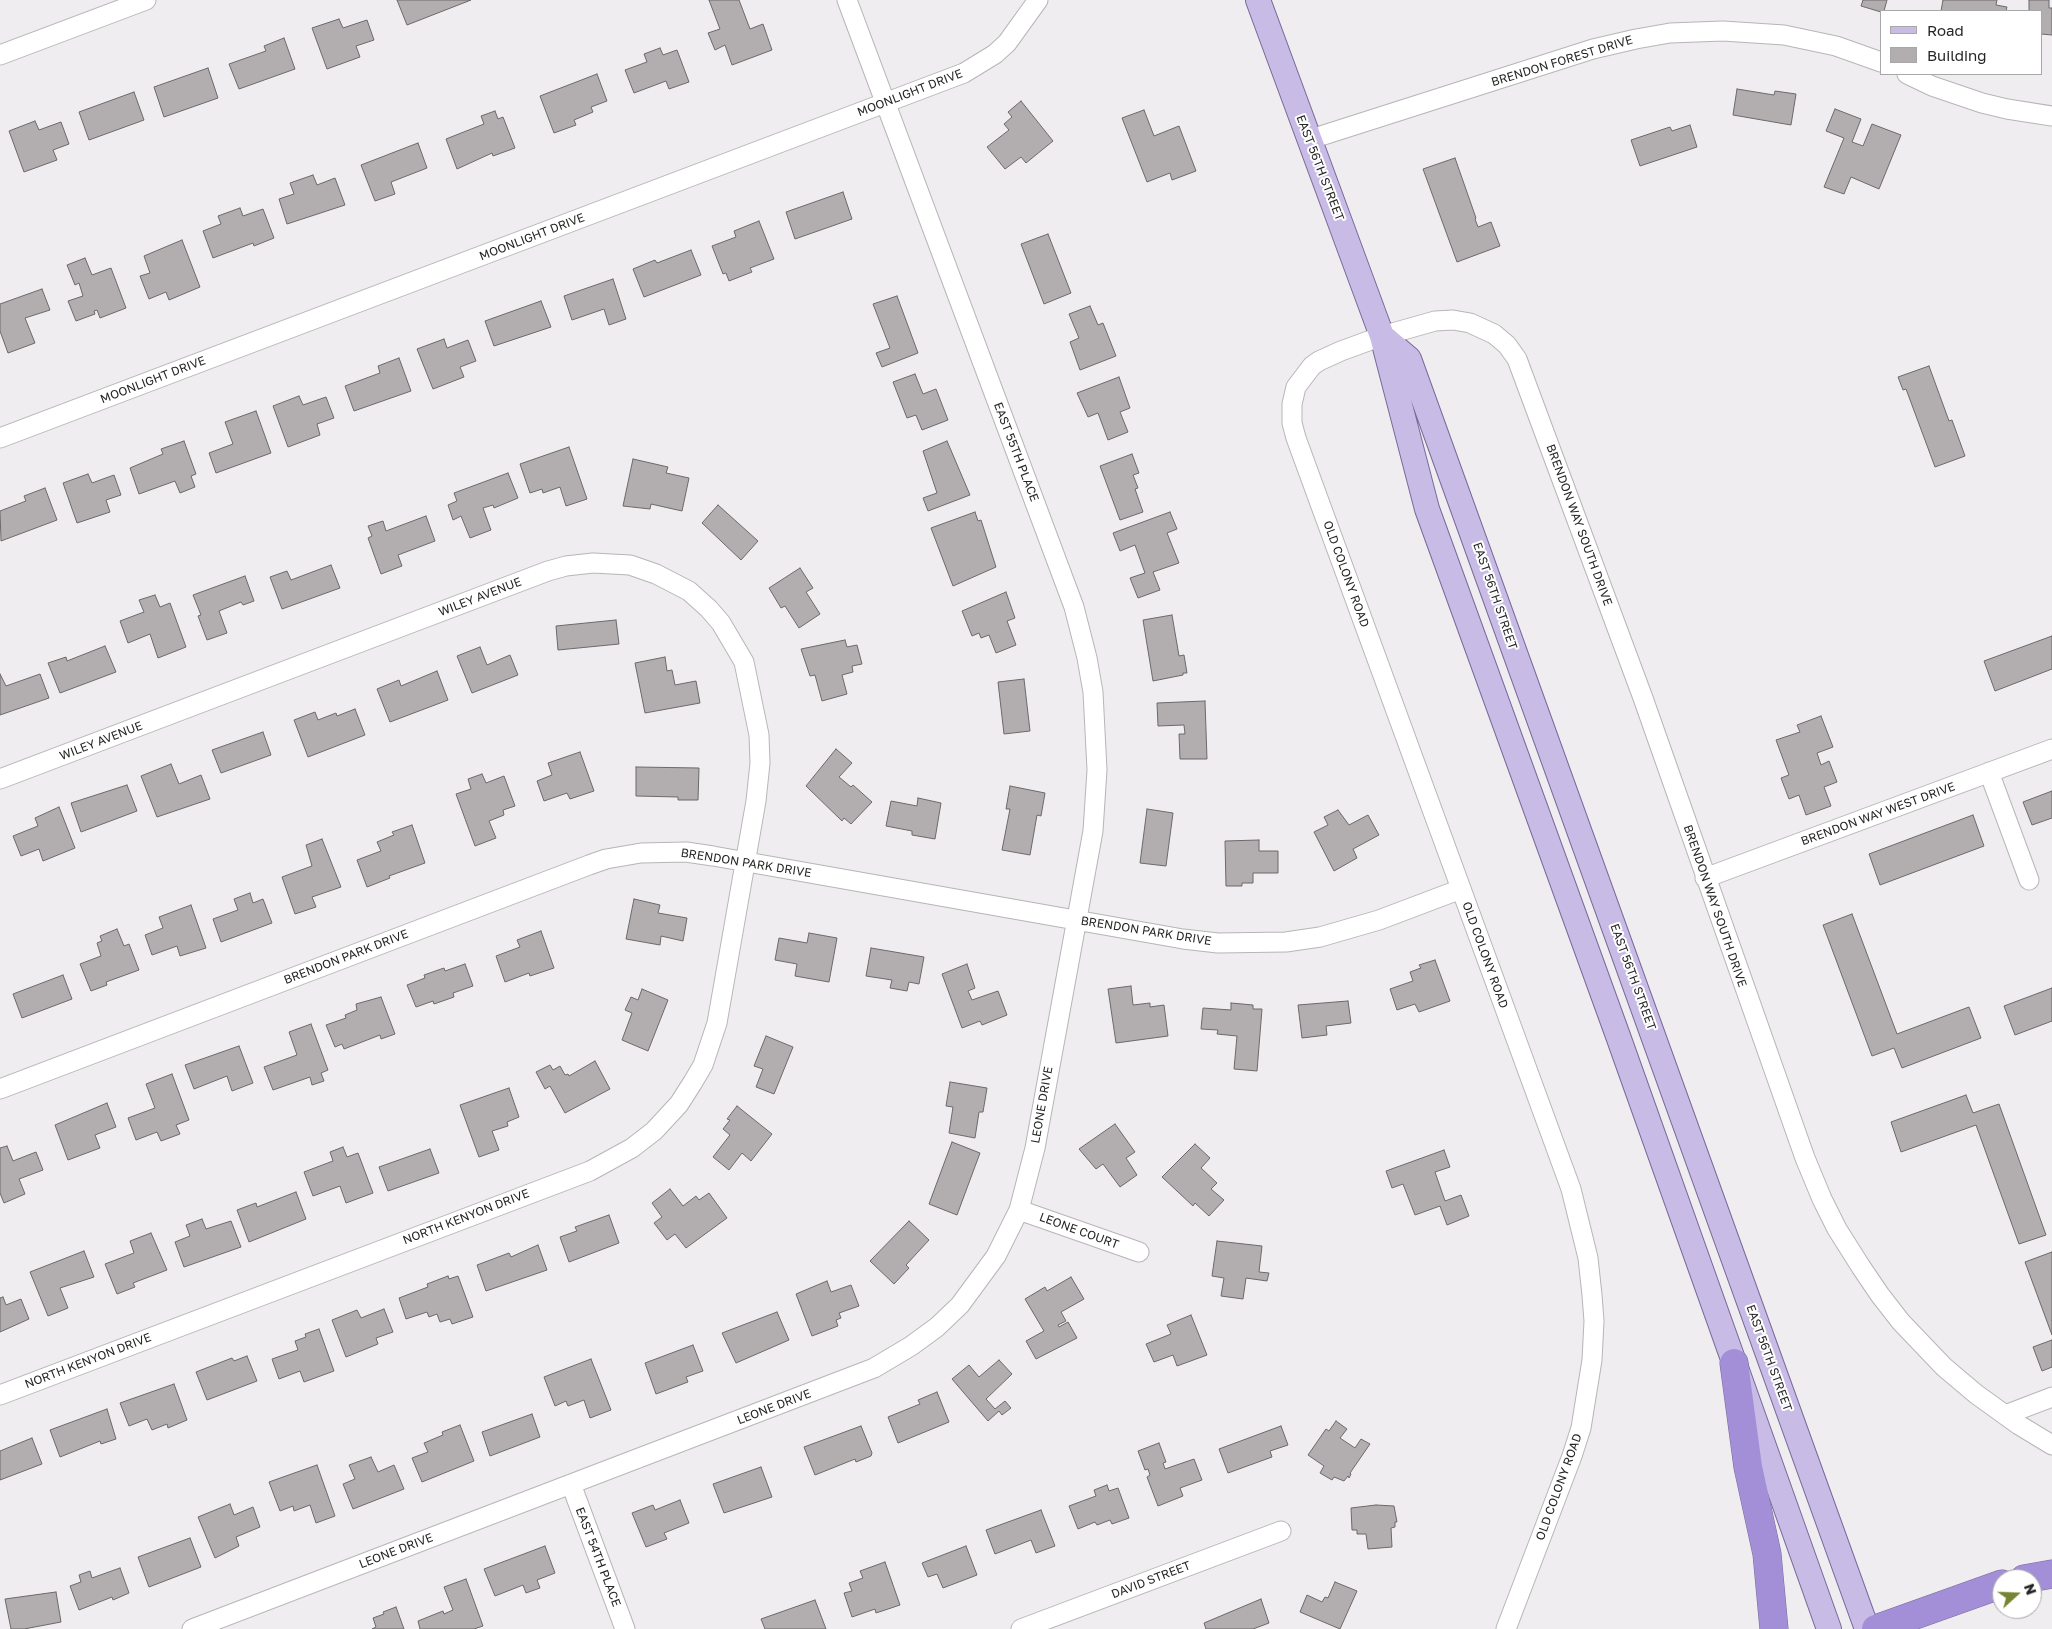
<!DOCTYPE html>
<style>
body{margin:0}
#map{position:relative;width:2052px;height:1629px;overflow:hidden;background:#efedef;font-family:"Golos Text",sans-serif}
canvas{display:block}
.legend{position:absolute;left:1880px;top:10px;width:162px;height:65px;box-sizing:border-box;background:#fff;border:1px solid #a9a8a9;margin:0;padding:6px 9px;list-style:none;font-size:15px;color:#272627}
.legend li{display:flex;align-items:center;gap:10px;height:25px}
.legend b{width:25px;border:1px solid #a9a8a9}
.north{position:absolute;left:1992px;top:1569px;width:50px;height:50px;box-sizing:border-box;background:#fff;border:1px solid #a9a8a9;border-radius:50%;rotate:70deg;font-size:14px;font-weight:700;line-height:20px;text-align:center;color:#272627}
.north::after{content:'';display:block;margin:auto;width:18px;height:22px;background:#788432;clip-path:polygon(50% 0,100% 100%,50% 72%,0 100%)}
</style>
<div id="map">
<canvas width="2052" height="1629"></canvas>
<ul class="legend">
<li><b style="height:6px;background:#c8bce7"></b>Road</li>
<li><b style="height:14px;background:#b2aeaf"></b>Building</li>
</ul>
<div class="north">N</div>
</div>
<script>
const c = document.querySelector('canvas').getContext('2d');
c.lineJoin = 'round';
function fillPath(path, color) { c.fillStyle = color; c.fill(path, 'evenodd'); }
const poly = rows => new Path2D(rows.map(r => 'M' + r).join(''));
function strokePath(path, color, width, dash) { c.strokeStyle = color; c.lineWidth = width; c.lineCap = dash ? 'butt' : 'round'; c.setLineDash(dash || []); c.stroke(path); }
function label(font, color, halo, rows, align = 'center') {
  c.font = font + ' "Golos Text",sans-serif'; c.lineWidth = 4; c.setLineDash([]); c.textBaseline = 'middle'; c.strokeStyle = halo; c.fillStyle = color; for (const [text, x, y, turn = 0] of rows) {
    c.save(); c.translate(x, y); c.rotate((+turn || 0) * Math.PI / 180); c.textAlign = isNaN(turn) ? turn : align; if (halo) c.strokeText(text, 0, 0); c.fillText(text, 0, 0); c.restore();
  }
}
const building = poly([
 [397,0,471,0,407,25,397,0],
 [709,0,739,0,750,29,763,24,772,50,732,65,725,45,715,50,708,33,720,29,709,0],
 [1863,0,1887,0,1884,11,1881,12,1861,6,1863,0],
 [1943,0,1997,0,1996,5,2007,7,2006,11,1941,11,1943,0],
 [2029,0,2049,0,2049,8,2052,8,2052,35,2041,34,2041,11,2029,11,2029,0],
 [339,19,343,28,367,20,374,40,356,46,360,57,327,69,312,28,339,19],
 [284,38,295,69,239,89,229,64,266,51,264,46,284,38],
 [660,48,663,55,677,50,689,82,669,89,666,81,634,93,625,70,647,62,644,54,660,48],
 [208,68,218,98,164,117,154,87,208,68],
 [597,74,607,101,591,107,593,112,574,120,576,125,554,133,540,96,597,74],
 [1737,89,1774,95,1775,91,1796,94,1791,125,1733,115,1737,89],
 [134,92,144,120,89,140,79,112,134,92],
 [1021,101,1053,141,1026,163,1021,157,1005,169,987,147,1009,130,1004,124,1012,117,1008,112,1021,101],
 [1835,109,1861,119,1852,142,1863,146,1872,124,1901,135,1879,189,1851,177,1844,194,1824,187,1844,138,1826,131,1835,109],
 [1144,110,1154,136,1179,126,1196,171,1172,180,1170,173,1147,182,1122,118,1144,110],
 [495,111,498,119,503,117,515,148,493,156,492,153,457,169,446,139,484,124,481,116,495,111],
 [35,121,39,130,61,122,69,144,53,150,57,160,24,172,9,131,35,121],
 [1690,125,1697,147,1640,166,1631,140,1670,127,1672,131,1690,125],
 [418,143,427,168,391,182,395,194,375,201,361,165,418,143],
 [1455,158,1476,218,1475,219,1478,227,1491,222,1500,246,1457,262,1423,169,1455,158],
 [313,175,317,185,335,178,345,205,287,224,279,199,294,194,290,183,313,175],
 [843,192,852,219,795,239,786,212,843,192],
 [240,208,243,216,263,209,274,238,254,246,253,243,213,258,203,231,221,224,218,216,240,208],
 [759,221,774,259,750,268,752,272,729,281,726,273,723,274,712,246,736,237,734,231,759,221],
 [1048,234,1071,293,1044,304,1021,244,1048,234],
 [182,240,200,287,169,300,166,292,149,299,140,276,150,273,144,256,182,240],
 [691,250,701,275,644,297,633,269,655,260,657,263,691,250],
 [85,258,92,275,111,268,126,308,100,318,97,310,94,311,95,314,76,321,68,301,83,296,79,283,75,285,67,265,85,258],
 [613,279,626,319,609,325,604,309,572,320,564,296,613,279],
 [42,289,50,310,25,318,35,343,8,353,0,331,0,304,42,289],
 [897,296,918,353,882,367,876,353,890,348,873,304,897,296],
 [541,301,551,327,494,346,485,321,541,301],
 [1090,306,1098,325,1103,323,1116,356,1080,370,1070,342,1079,338,1069,314,1090,306],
 [444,339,447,348,468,340,476,361,460,367,464,377,433,389,417,349,444,339],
 [399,358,411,391,354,411,345,386,380,373,378,366,399,358],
 [1929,366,1949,421,1952,420,1965,456,1935,467,1906,389,1903,390,1898,377,1929,366],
 [915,374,923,394,936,389,948,420,922,430,916,415,907,418,893,382,915,374],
 [1119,377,1130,408,1120,412,1128,432,1108,440,1098,413,1088,417,1077,393,1119,377],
 [299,396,303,405,326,397,334,418,317,424,320,435,288,447,273,406,299,396],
 [256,411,271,453,216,473,209,453,233,444,225,422,256,411],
 [184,441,196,474,191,476,195,487,180,493,175,481,139,494,130,468,163,454,161,449,184,441],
 [947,441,970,495,928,511,923,498,937,493,923,451,947,441],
 [569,447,587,499,566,506,560,487,543,493,542,489,530,493,520,464,569,447],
 [1132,454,1139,473,1133,475,1138,488,1135,489,1143,512,1120,520,1100,466,1132,454],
 [633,459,668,467,666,473,689,478,682,511,651,504,650,509,623,506,633,459],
 [508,473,518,498,494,508,493,505,483,508,491,530,470,538,461,516,453,520,448,505,457,501,454,493,508,473],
 [88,474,92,483,114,475,121,495,106,500,110,512,77,523,63,483,88,474],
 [45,488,57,520,1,541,0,511,26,501,24,496,45,488],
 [718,505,758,541,741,560,702,523,718,505],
 [975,512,978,521,981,520,996,567,953,586,931,528,975,512],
 [1170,512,1177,529,1167,533,1179,563,1153,572,1160,590,1138,598,1130,578,1145,573,1135,545,1120,551,1113,533,1170,512],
 [426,516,435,541,398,555,402,566,381,574,368,538,372,536,368,526,383,521,386,531,426,516],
 [331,565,340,588,282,609,270,577,287,571,291,580,331,565],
 [800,568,813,588,806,592,820,614,799,628,785,606,781,608,769,588,800,568],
 [245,576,254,601,243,605,241,602,219,611,227,633,207,640,198,616,201,615,193,595,245,576],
 [1006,592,1015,618,1007,621,1016,645,996,653,989,635,981,638,979,633,972,636,962,611,1006,592],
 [155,595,160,607,170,603,186,647,158,658,150,634,128,643,120,621,144,612,139,600,155,595],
 [1172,615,1179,656,1184,655,1187,673,1183,673,1183,675,1153,681,1143,620,1172,615],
 [616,620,619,644,558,650,556,626,616,620],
 [2052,636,2052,669,1995,691,1984,661,2052,636],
 [845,640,847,647,857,645,862,664,852,666,853,672,842,675,847,694,822,701,815,675,810,676,801,649,845,640],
 [105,646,116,672,60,693,48,663,66,657,67,661,105,646],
 [480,647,487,665,510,655,518,675,472,693,457,656,480,647],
 [665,657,667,671,672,670,675,685,696,681,700,703,645,713,635,663,665,657],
 [437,671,448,700,390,722,377,689,399,680,401,686,437,671],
 [0,674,6,686,40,674,49,698,0,715,0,674],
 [1024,679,1030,731,1004,734,998,682,1024,679],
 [1205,701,1207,759,1180,759,1179,734,1185,734,1184,725,1158,726,1157,703,1205,701],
 [355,709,365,735,308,757,294,720,315,712,318,720,336,713,337,716,355,709],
 [1821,716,1833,747,1817,753,1821,765,1829,761,1837,782,1824,787,1831,806,1806,815,1799,795,1789,799,1781,778,1789,775,1776,740,1800,732,1797,725,1821,716],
 [263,732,271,755,221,773,212,750,263,732],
 [836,749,852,763,839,777,851,787,853,785,872,802,851,824,844,818,842,821,806,786,836,749],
 [580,752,594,791,570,799,567,793,544,801,537,781,552,775,548,763,580,752],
 [171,764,179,784,201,775,210,799,157,817,141,776,171,764],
 [636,767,699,768,698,800,678,800,678,797,636,796,636,767],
 [482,774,486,783,504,776,515,806,503,810,504,815,489,821,496,838,475,846,456,794,471,789,468,779,482,774],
 [127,785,137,811,81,832,71,803,127,785],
 [1010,786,1045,793,1041,816,1037,815,1030,855,1002,850,1010,809,1006,809,1010,786],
 [2052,791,2052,818,2032,825,2023,802,2052,791],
 [918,798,941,803,935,839,912,835,912,831,886,826,891,801,917,806,918,798],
 [59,807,75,848,43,861,39,849,21,856,13,836,38,826,35,818,59,807],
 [1147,809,1173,813,1166,866,1140,863,1147,809],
 [1338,810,1349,825,1368,815,1379,835,1353,849,1357,858,1334,871,1314,832,1328,825,1324,817,1338,810],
 [1973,815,1984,846,1880,885,1869,854,1973,815],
 [412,825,425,863,389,876,390,878,367,887,357,860,381,851,377,842,394,835,392,832,412,825],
 [322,839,341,887,312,897,316,907,295,914,282,877,312,866,306,845,322,839],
 [1259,840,1259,851,1278,851,1278,873,1253,873,1253,883,1242,883,1242,886,1226,886,1225,841,1259,840],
 [250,893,253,903,263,899,272,923,221,942,213,919,238,910,234,899,250,893],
 [634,899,660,905,658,913,687,918,683,941,661,936,660,945,626,939,634,899],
 [191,905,206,948,180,956,177,946,152,955,145,935,163,928,159,917,191,905],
 [1852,914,1897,1034,1969,1007,1981,1038,1902,1068,1894,1048,1872,1056,1823,925,1852,914],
 [117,929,124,946,129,944,139,970,106,982,107,985,91,991,80,964,101,956,97,943,102,941,100,936,117,929],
 [541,931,554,968,530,976,529,973,505,982,496,956,520,947,517,940,541,931],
 [809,933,837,938,829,982,795,976,797,964,775,960,779,938,807,943,809,933],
 [871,948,924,957,919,984,909,982,907,991,890,988,892,980,866,976,871,948],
 [1435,960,1450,1001,1419,1012,1415,1004,1397,1010,1390,989,1413,981,1410,972,1421,968,1419,965,1435,960],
 [465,964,473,986,453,993,454,997,434,1004,433,1001,416,1007,407,985,425,978,424,975,444,968,445,971,465,964],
 [967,964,975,988,968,991,972,1000,998,991,1007,1015,982,1025,980,1021,962,1028,942,974,967,964],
 [63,975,72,999,22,1018,13,994,63,975],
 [1131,986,1133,1005,1150,1003,1150,1007,1164,1005,1168,1036,1116,1043,1108,989,1131,986],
 [2052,988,2052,1021,2015,1035,2004,1006,2052,988],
 [642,989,668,1000,648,1051,622,1040,632,1013,625,1010,631,997,638,1000,642,989],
 [381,997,395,1034,381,1039,380,1035,344,1049,342,1044,335,1047,326,1025,346,1018,345,1015,357,1010,356,1004,381,997],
 [1348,1001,1351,1023,1326,1026,1327,1035,1302,1038,1298,1005,1348,1001],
 [1231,1003,1253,1005,1253,1009,1262,1009,1257,1071,1234,1069,1237,1036,1217,1034,1218,1030,1201,1029,1203,1008,1231,1010,1231,1003],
 [311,1024,328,1070,321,1073,324,1081,312,1085,310,1077,273,1090,264,1067,297,1055,289,1032,311,1024],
 [766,1036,793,1047,774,1094,756,1087,763,1069,754,1066,766,1036],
 [239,1046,253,1083,232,1091,227,1076,194,1089,185,1065,239,1046],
 [595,1061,610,1089,565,1113,550,1086,545,1089,536,1072,550,1065,553,1070,560,1066,565,1075,568,1074,569,1076,595,1061],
 [172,1074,189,1120,176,1125,180,1134,161,1141,157,1132,136,1140,128,1118,155,1108,146,1084,172,1074],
 [950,1082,987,1088,983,1112,979,1112,975,1138,949,1133,953,1107,946,1106,950,1082],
 [509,1088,519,1117,507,1122,508,1126,492,1131,499,1150,479,1157,460,1105,509,1088],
 [1966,1095,1973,1113,1999,1104,2046,1235,2019,1244,1976,1125,1901,1152,1891,1122,1966,1095],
 [107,1103,116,1127,95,1135,100,1148,68,1160,55,1125,107,1103],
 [737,1106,772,1134,751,1161,742,1153,729,1170,713,1157,730,1135,723,1129,730,1120,727,1119,737,1106],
 [1115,1124,1135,1152,1126,1158,1137,1175,1120,1187,1103,1164,1096,1169,1079,1149,1115,1124],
 [952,1142,980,1153,957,1215,929,1204,952,1142],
 [1195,1144,1210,1158,1201,1168,1217,1183,1211,1189,1224,1200,1209,1216,1195,1203,1193,1206,1162,1177,1195,1144],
 [7,1146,13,1161,36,1152,43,1170,19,1179,25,1194,4,1203,0,1193,0,1148,7,1146],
 [343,1147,347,1157,358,1153,373,1193,346,1203,340,1186,313,1196,304,1172,333,1161,330,1152,343,1147],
 [430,1149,439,1173,388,1191,379,1167,430,1149],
 [1444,1150,1450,1167,1435,1172,1445,1201,1461,1195,1469,1216,1447,1225,1440,1206,1415,1215,1403,1184,1392,1188,1386,1171,1444,1150],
 [670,1189,683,1206,696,1196,699,1200,709,1193,727,1218,686,1248,675,1234,667,1240,654,1223,662,1217,652,1203,670,1189],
 [296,1192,306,1219,249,1242,237,1210,256,1203,257,1207,296,1192],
 [609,1215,619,1243,569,1262,560,1237,577,1231,575,1227,609,1215],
 [202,1219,206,1229,231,1221,241,1247,184,1267,175,1242,190,1236,186,1225,202,1219],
 [909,1221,929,1240,906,1265,909,1268,894,1284,870,1261,909,1221],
 [151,1233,167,1270,133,1283,135,1287,117,1294,105,1264,134,1253,130,1241,151,1233],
 [1217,1241,1262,1246,1259,1272,1269,1273,1267,1281,1246,1278,1243,1299,1221,1296,1224,1278,1212,1276,1217,1241],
 [538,1245,547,1270,486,1291,477,1265,509,1253,511,1257,538,1245],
 [84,1251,94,1277,60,1288,68,1308,48,1316,30,1272,84,1251],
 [2052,1252,2052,1335,2025,1262,2052,1252],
 [448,1276,449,1279,458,1276,473,1317,452,1324,450,1319,440,1322,437,1314,429,1317,427,1312,406,1319,399,1298,428,1287,427,1284,448,1276],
 [1071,1277,1084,1299,1061,1312,1066,1321,1058,1325,1059,1327,1068,1322,1077,1338,1036,1359,1026,1341,1044,1331,1025,1299,1045,1287,1047,1291,1071,1277],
 [827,1281,831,1292,851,1285,859,1306,839,1313,841,1318,836,1320,838,1326,812,1336,796,1294,827,1281],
 [3,1297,6,1305,21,1299,29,1319,0,1332,0,1298,3,1297],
 [384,1309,393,1332,376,1338,378,1344,346,1357,332,1320,357,1310,361,1318,384,1309],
 [777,1312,789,1340,736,1363,722,1333,777,1312],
 [1191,1315,1207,1355,1177,1366,1173,1355,1154,1362,1146,1344,1171,1334,1167,1325,1191,1315],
 [319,1329,334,1371,304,1382,300,1371,279,1379,272,1359,298,1350,295,1341,306,1337,305,1334,319,1329],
 [2052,1340,2052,1367,2042,1371,2033,1347,2052,1340],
 [693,1345,703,1371,686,1377,688,1382,656,1394,645,1363,693,1345],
 [247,1356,257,1381,207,1400,196,1372,232,1358,234,1361,247,1356],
 [591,1359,611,1410,590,1418,584,1400,568,1406,566,1401,555,1406,544,1377,591,1359],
 [999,1360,1012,1374,986,1399,995,1409,1005,1401,1011,1408,1002,1415,999,1411,988,1421,952,1379,969,1365,979,1377,999,1360],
 [174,1384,187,1420,168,1428,167,1424,152,1430,147,1419,129,1426,120,1403,174,1384],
 [937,1392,949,1422,898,1443,888,1417,920,1404,918,1400,937,1392],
 [107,1409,116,1439,101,1444,100,1441,60,1457,50,1430,107,1409],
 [532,1414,540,1437,490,1456,482,1432,532,1414],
 [1336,1421,1347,1429,1340,1438,1355,1448,1361,1439,1370,1444,1350,1473,1351,1474,1349,1478,1348,1476,1344,1481,1334,1477,1332,1480,1320,1473,1324,1466,1308,1455,1326,1429,1329,1431,1336,1421],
 [460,1425,474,1461,422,1482,412,1458,428,1452,424,1443,443,1435,442,1432,460,1425],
 [861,1426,872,1453,871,1456,856,1462,855,1459,815,1475,804,1447,861,1426],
 [1281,1426,1288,1445,1270,1451,1272,1457,1228,1473,1219,1449,1281,1426],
 [32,1438,42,1464,0,1480,0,1451,32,1438],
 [1159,1443,1166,1462,1163,1463,1165,1469,1194,1459,1202,1480,1180,1488,1183,1496,1158,1506,1147,1477,1150,1475,1148,1469,1145,1470,1138,1451,1159,1443],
 [371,1457,378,1472,394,1465,404,1489,353,1509,343,1484,355,1479,349,1465,371,1457],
 [317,1465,335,1516,316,1523,310,1505,294,1511,293,1506,280,1511,269,1482,317,1465],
 [761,1467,772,1497,724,1513,713,1484,761,1467],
 [1107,1485,1109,1491,1118,1488,1129,1518,1112,1524,1110,1520,1097,1525,1095,1522,1078,1529,1069,1506,1096,1496,1094,1490,1107,1485],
 [680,1500,689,1523,664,1533,667,1539,646,1547,632,1513,653,1505,655,1510,680,1500],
 [230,1504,234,1515,253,1507,260,1527,236,1537,239,1546,215,1558,198,1517,230,1504],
 [1376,1505,1394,1506,1397,1522,1395,1522,1395,1527,1391,1528,1392,1547,1368,1549,1366,1534,1357,1534,1357,1530,1352,1530,1351,1508,1376,1505],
 [1041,1510,1055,1546,1036,1553,1031,1540,995,1554,986,1530,1041,1510],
 [190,1538,201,1567,149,1587,138,1557,190,1538],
 [545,1546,555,1573,537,1580,540,1588,526,1593,523,1585,495,1596,484,1569,545,1546],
 [966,1546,977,1575,943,1588,937,1574,928,1577,922,1563,966,1546],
 [885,1562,900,1605,876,1613,875,1609,852,1617,844,1593,852,1591,849,1583,863,1578,860,1571,885,1562],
 [120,1568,129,1593,113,1600,112,1597,79,1610,70,1586,81,1582,79,1575,90,1571,92,1578,120,1568],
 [466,1579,483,1626,474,1629,420,1629,418,1621,443,1611,444,1614,453,1610,444,1587,466,1579],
 [1335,1582,1357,1591,1340,1629,1300,1612,1307,1595,1322,1602,1325,1597,1328,1598,1335,1582],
 [56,1592,61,1622,24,1629,11,1629,5,1599,56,1592],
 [1261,1599,1269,1623,1253,1629,1206,1629,1204,1623,1261,1599],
 [815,1600,826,1629,765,1629,761,1619,815,1600],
 [396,1607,404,1629,372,1629,376,1627,373,1618,384,1614,383,1612,396,1607]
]);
fillPath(building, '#b2aeaf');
strokePath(building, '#6c696a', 1);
const minor = poly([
 [0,55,146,0],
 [1907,74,1932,86,1982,103,2007,109,2052,116],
 [1308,140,1593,49,1636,39,1670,33,1723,31,1784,35,1836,46,1881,62],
 [0,438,964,73,995,54,1007,43,1038,0],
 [1989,772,2029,880],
 [0,779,548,571,566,566,593,563,630,565,656,574,689,591,709,609,721,623,744,662,759,735,760,763,756,801,717,1023,703,1065,693,1082,679,1104,654,1131,632,1148,590,1171,0,1395],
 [1705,878,2052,749],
 [0,1089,589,865,606,859,641,853,686,852,713,856,1183,939,1218,943,1286,942,1320,937,1379,920,1461,889],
 [1019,1210,1139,1252],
 [2005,1415,2052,1397],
 [571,1484,625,1629],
 [192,1629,874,1368,911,1346,937,1327,960,1305,996,1256,1019,1210,1035,1148,1093,831,1097,770,1093,692,1087,658,1074,607,1065,583,847,0],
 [1021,1629,1281,1531],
 [1506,1629,1572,1456,1581,1428,1592,1360,1594,1321,1592,1295,1588,1258,1571,1189,1296,438,1292,423,1292,404,1296,387,1312,366,1319,361,1341,351,1382,336,1435,321,1453,320,1470,323,1494,334,1507,345,1517,359,1643,698,1805,1158,1822,1199,1837,1229,1861,1267,1880,1295,1901,1322,1944,1367,1976,1394,2019,1425,2052,1445]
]);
const major = poly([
 [1258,0,1382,336,1427,509,1618,1036,1829,1629],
 [1382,336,1409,359,1867,1629]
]);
const highway = poly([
 [1734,1363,1748,1467,1767,1554,1774,1629],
 [2024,1579,2052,1574],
 [1876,1629,2002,1584]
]);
strokePath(minor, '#b8b5b8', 21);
strokePath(major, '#786a99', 26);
strokePath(highway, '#786a99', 29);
strokePath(minor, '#fff', 19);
strokePath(major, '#c8bce7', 24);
strokePath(highway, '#a38fd7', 28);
label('12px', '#272627', '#fff', [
 ["BRENDON FOREST DRIVE",1562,61,-17],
 ["MOONLIGHT DRIVE",910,93,-21],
 ["EAST 56TH STREET",1320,168,69],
 ["MOONLIGHT DRIVE",532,237,-21],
 ["MOONLIGHT DRIVE",153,380,-21],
 ["EAST 55TH PLACE",1016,452,69],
 ["BRENDON WAY SOUTH DRIVE",1579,525,70],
 ["OLD COLONY ROAD",1346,574,70],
 ["EAST 56TH STREET",1495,596,71],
 ["WILEY AVENUE",480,597,-21],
 ["WILEY AVENUE",101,741,-21],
 ["BRENDON WAY WEST DRIVE",1878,814,-20],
 ["BRENDON PARK DRIVE",746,863,9],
 ["BRENDON WAY SOUTH DRIVE",1715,906,71],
 ["BRENDON PARK DRIVE",1146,931,9],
 ["OLD COLONY ROAD",1485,955,70],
 ["BRENDON PARK DRIVE",346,957,-21],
 ["EAST 56TH STREET",1633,977,70],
 ["LEONE DRIVE",1042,1105,-80],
 ["NORTH KENYON DRIVE",466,1217,-21],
 ["LEONE COURT",1079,1231,20],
 ["EAST 56TH STREET",1769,1358,70],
 ["NORTH KENYON DRIVE",88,1361,-21],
 ["LEONE DRIVE",774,1407,-21],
 ["OLD COLONY ROAD",1559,1487,-70],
 ["LEONE DRIVE",396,1551,-21],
 ["EAST 54TH PLACE",598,1557,69],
 ["DAVID STREET",1151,1580,-21]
]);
</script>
